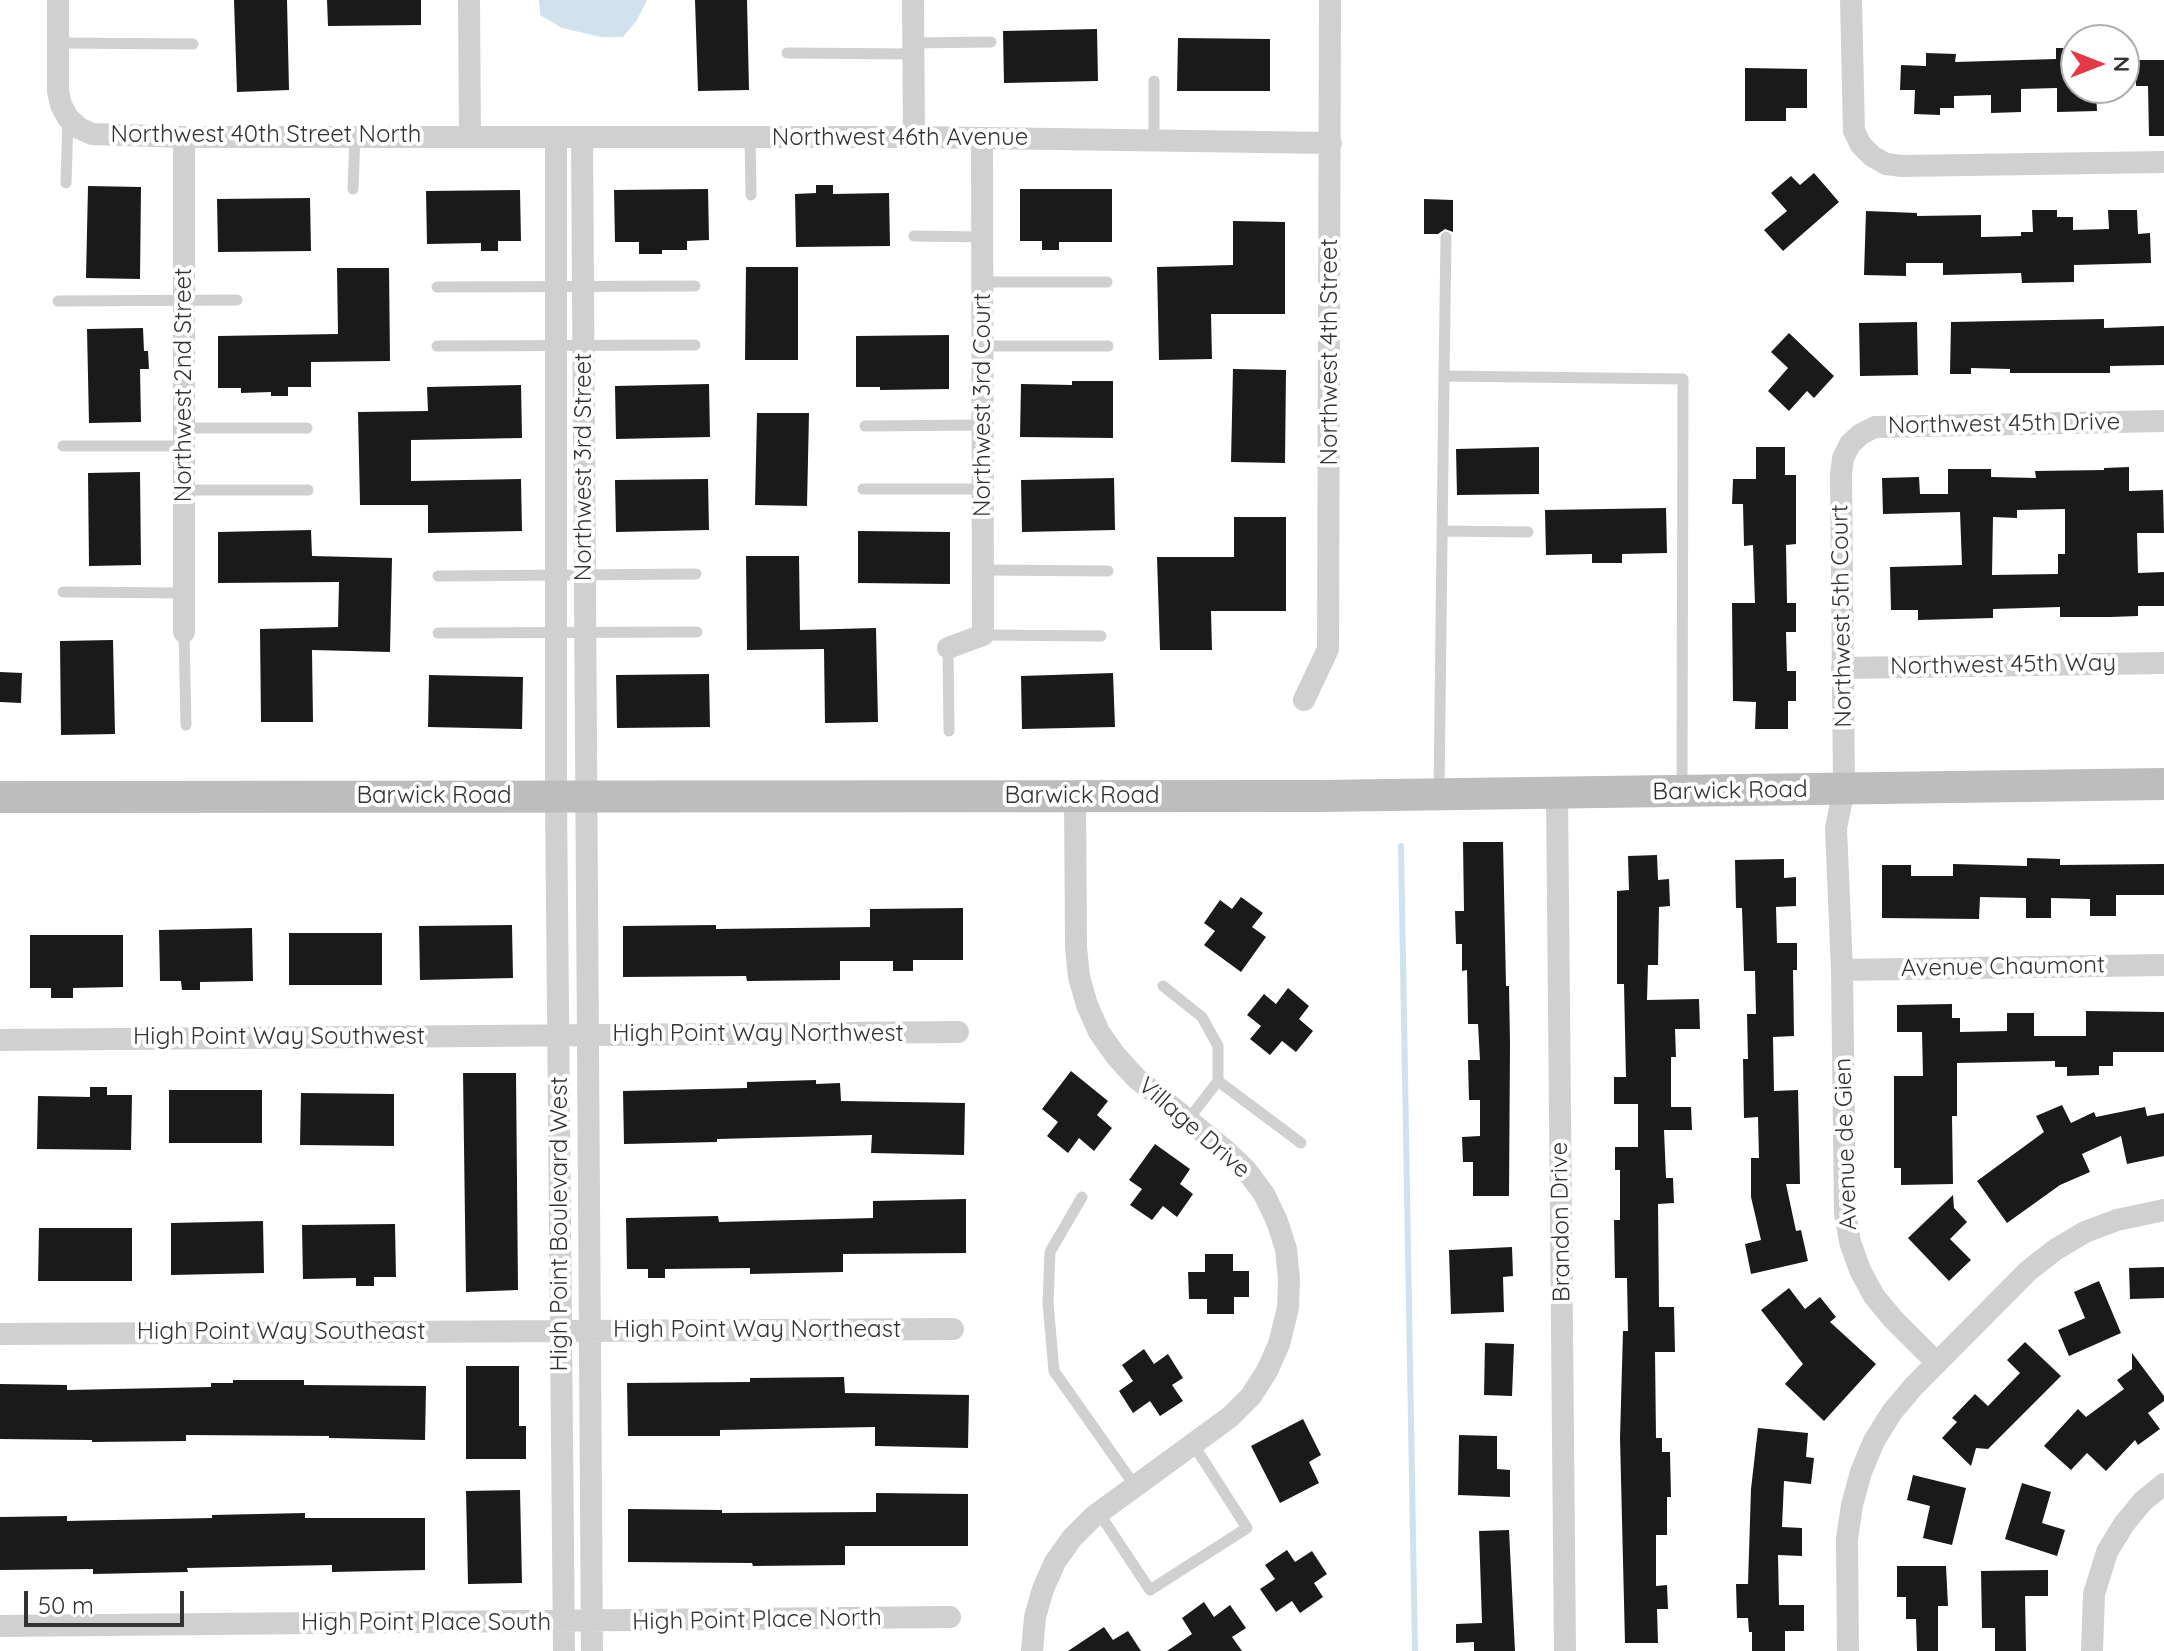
<!DOCTYPE html>
<style>
body{margin:0}
#map{position:relative;width:2164px;height:1651px;overflow:hidden;background:#fff;font-family:Quicksand,sans-serif}
canvas{display:block}
.north{position:absolute;left:2060px;top:24px;width:80px;height:80px;box-sizing:border-box;background:#fff;border:2px solid #adadad;border-radius:50%;rotate:90deg;font-size:22px;font-weight:700;line-height:32px;text-align:center;color:#333}
.north::after{content:'';display:block;margin:auto;width:28px;height:36px;background:#e63946;clip-path:polygon(50% 0,100% 100%,50% 72%,0 100%)}
.scale{position:absolute;left:24px;top:1591px;width:160px;height:36px;box-sizing:border-box;border:4px solid #333;border-top:0;padding-left:10px;font-size:24px;line-height:28px;white-space:nowrap;color:#333;-webkit-text-stroke:6px #fff;paint-order:stroke}
</style>
<div id="map">
<canvas width="2164" height="1651"></canvas>
<div class="north">N</div>
<div class="scale">50 m</div>
</div>
<script>
const c = document.querySelector('canvas').getContext('2d');
c.lineJoin = 'round';
function fillPath(path, color) { c.fillStyle = color; c.fill(path, 'evenodd'); }
const poly = rows => new Path2D(rows.map(r => 'M' + r).join(''));
function strokePath(path, color, width, dash) { c.strokeStyle = color; c.lineWidth = width; c.lineCap = dash ? 'butt' : 'round'; c.setLineDash(dash || []); c.stroke(path); }
function label(font, color, halo, rows, align = 'center') {
  c.font = font + ' Quicksand,sans-serif'; c.lineWidth = 8; c.setLineDash([]); c.textBaseline = 'middle'; c.strokeStyle = halo; c.fillStyle = color; for (const [text, x, y, turn = 0] of rows) {
    c.save(); c.translate(x, y); c.rotate((+turn || 0) * Math.PI / 180); c.textAlign = isNaN(turn) ? turn : align; if (halo) c.strokeText(text, 0, 0); c.fillText(text, 0, 0); c.restore();
  }
}
fillPath(poly([
 [539,0,647,0,637,20,623,37,601,37,562,28,540,15]
]), '#cfe2ee');
strokePath(poly([
 [1401,846,1415,1651]
]), '#cfe2ee', 6);
fillPath(poly([
 [234,0,287,0,289,90,237,92],
 [327,0,421,0,421,25,328,26],
 [695,0,747,0,749,90,698,91],
 [1097,29,1098,81,1004,83,1003,31],
 [1178,38,1270,39,1270,91,1177,91],
 [2056,48,2076,48,2076,88,2096,88,2097,111,2057,112,2057,88,2021,89,2021,112,1991,113,1991,95,1954,96,1954,108,1940,108,1940,115,1914,114,1915,90,1900,90,1901,65,1926,66,1926,53,1956,54,1955,62,2056,59],
 [2135,60,2164,60,2164,136,2149,136,2148,86,2136,86],
 [1745,68,1807,69,1807,108,1786,108,1786,121,1745,121],
 [1814,173,1839,202,1783,251,1764,230,1787,211,1771,193,1791,176,1800,185],
 [816,185,833,185,833,194,889,193,890,246,796,247,795,194,816,193],
 [88,186,141,187,140,279,86,278],
 [708,189,709,240,687,241,687,250,662,250,662,254,639,254,639,242,615,242,614,190],
 [1020,189,1112,189,1112,242,1059,242,1059,250,1042,250,1042,241,1020,241],
 [520,190,521,241,498,241,498,251,481,251,481,243,427,244,426,191],
 [310,198,311,251,218,252,217,199],
 [1424,199,1453,200,1453,232,1445,229,1438,234,1424,234],
 [2032,210,2057,210,2057,217,2073,217,2073,230,2109,229,2108,210,2137,210,2138,234,2150,233,2151,263,2074,265,2074,282,2022,283,2021,273,1943,275,1943,263,1906,263,1906,276,1864,275,1866,211,1917,213,1917,216,1981,215,1981,237,2021,236,2021,232,2033,232],
 [1233,221,1285,222,1285,314,1211,314,1212,359,1159,360,1157,267,1233,265],
 [746,267,798,267,798,360,745,360],
 [337,268,389,268,390,361,311,362,311,387,288,387,288,396,271,396,271,392,241,393,241,388,218,388,218,336,338,334],
 [2104,319,2104,328,2164,326,2164,365,2110,366,2110,373,2010,373,2010,369,1971,368,1971,374,1950,374,1951,322],
 [1917,322,1918,375,1860,376,1859,323],
 [143,328,144,351,148,351,149,369,140,369,141,422,89,423,87,329],
 [1789,333,1834,376,1814,398,1807,391,1789,411,1768,391,1788,368,1771,352],
 [949,335,949,389,880,390,880,387,856,387,856,336],
 [1233,369,1286,370,1285,463,1231,462],
 [1072,381,1113,381,1113,438,1020,437,1021,384,1072,385],
 [709,384,710,437,616,439,615,386],
 [521,385,522,438,411,440,411,481,521,479,522,531,428,533,428,505,360,505,358,412,428,411,427,387],
 [757,413,809,413,807,506,755,505],
 [1539,447,1539,494,1457,495,1456,449],
 [1756,447,1785,447,1785,475,1796,475,1796,544,1786,545,1787,603,1796,603,1796,632,1786,632,1787,671,1796,671,1796,701,1788,701,1788,729,1755,729,1756,702,1733,701,1732,603,1755,603,1753,545,1744,546,1743,504,1732,504,1733,479,1756,479],
 [2129,467,2129,491,2163,490,2164,533,2137,533,2138,573,2164,572,2164,606,2138,606,2138,616,2110,617,2060,617,2060,607,1993,609,1993,618,1918,620,1918,610,1891,610,1890,567,1962,565,1960,512,1883,514,1882,478,1919,477,1920,494,1948,494,1948,469,1991,469,1991,477,2036,478,2035,471,2104,470,2104,468],
 [2065,509,2065,554,2058,554,2058,574,1992,575,1993,517,2017,518,2017,510],
 [140,472,141,565,89,566,88,473],
 [1114,478,1115,530,1022,532,1021,480],
 [708,479,709,530,616,532,615,480],
 [1666,508,1667,553,1622,554,1622,563,1592,563,1592,554,1546,555,1545,510],
 [1234,517,1286,517,1286,611,1211,611,1212,650,1160,650,1157,557,1234,557],
 [311,530,312,556,392,558,390,652,312,650,313,722,261,722,260,629,338,627,339,582,218,583,218,532],
 [858,531,950,532,950,584,858,583],
 [746,556,799,556,800,630,876,628,878,722,825,723,824,649,747,650],
 [113,640,115,734,61,735,60,641],
 [0,672,22,673,21,703,0,702],
 [1113,673,1115,727,1022,729,1021,676],
 [709,674,710,727,617,728,616,675],
 [429,675,523,677,522,729,428,727],
 [1463,842,1503,842,1506,986,1509,986,1510,1043,1509,1196,1473,1196,1473,1162,1463,1162,1462,1137,1480,1136,1480,1100,1469,1100,1468,1060,1480,1060,1478,1024,1468,1024,1467,970,1462,971,1462,944,1456,944,1455,911,1464,911],
 [1657,855,1658,880,1669,879,1670,906,1659,907,1658,965,1648,965,1647,1000,1699,999,1700,1029,1675,1029,1676,1057,1671,1057,1671,1107,1691,1107,1692,1130,1664,1130,1666,1178,1673,1178,1674,1203,1658,1204,1659,1307,1674,1307,1675,1352,1655,1352,1656,1438,1662,1438,1662,1452,1670,1452,1671,1497,1667,1497,1667,1535,1656,1535,1656,1586,1667,1585,1668,1609,1657,1609,1658,1643,1625,1643,1620,1438,1623,1331,1628,1331,1627,1278,1615,1278,1614,1220,1620,1220,1620,1170,1615,1170,1615,1147,1638,1147,1638,1104,1614,1104,1614,1077,1626,1077,1624,984,1617,984,1617,891,1629,890,1628,856],
 [2027,858,2060,859,2060,865,2164,864,2164,895,2116,895,2116,916,2090,916,2090,899,2051,898,2051,918,2026,918,2026,898,1980,897,1979,919,1882,918,1882,865,1911,865,1911,876,1953,876,1953,864,2027,866],
 [1784,859,1784,878,1796,877,1796,906,1776,907,1777,943,1797,943,1797,970,1793,970,1794,1036,1773,1037,1774,1091,1798,1090,1800,1184,1786,1184,1796,1231,1801,1230,1808,1261,1751,1274,1745,1244,1761,1240,1751,1197,1751,1158,1759,1158,1758,1117,1744,1118,1743,1059,1748,1059,1747,1014,1756,1014,1755,971,1744,971,1742,908,1736,908,1735,860],
 [1241,897,1263,913,1252,927,1266,937,1241,972,1204,945,1215,931,1204,923,1220,900,1232,909],
 [963,908,963,960,913,960,913,971,893,971,893,961,840,961,840,980,747,981,746,976,623,977,623,926,716,925,716,929,870,927,870,909],
 [512,925,513,978,420,980,419,926],
 [252,928,253,981,200,982,200,990,182,990,181,981,160,981,159,930],
 [289,933,382,933,382,985,289,985],
 [30,935,123,935,123,987,73,988,73,998,51,998,51,988,30,988],
 [1288,988,1309,1006,1299,1019,1313,1031,1296,1052,1282,1041,1270,1055,1250,1039,1261,1026,1247,1015,1264,994,1276,1004],
 [1952,1004,1952,1018,1960,1018,1960,1032,2007,1031,2007,1013,2034,1013,2034,1036,2086,1036,2086,1011,2164,1012,2164,1052,2113,1052,2113,1066,2099,1066,2099,1075,2067,1076,2067,1067,2055,1067,2055,1061,1957,1063,1957,1116,1952,1116,1953,1184,1901,1185,1901,1168,1894,1168,1894,1076,1923,1076,1922,1032,1897,1032,1897,1005],
 [1071,1071,1108,1101,1097,1115,1112,1128,1094,1151,1079,1138,1068,1153,1047,1136,1058,1122,1042,1109],
 [463,1073,516,1073,518,1290,466,1292],
 [816,1080,816,1084,840,1083,841,1101,965,1103,964,1155,871,1153,872,1135,717,1139,717,1142,624,1144,623,1091,747,1088,747,1082],
 [90,1087,107,1087,107,1095,132,1095,131,1150,37,1149,38,1096,90,1097],
 [169,1090,262,1090,262,1143,169,1143],
 [301,1093,394,1094,394,1146,300,1145],
 [2062,1105,2071,1123,2094,1112,2096,1117,2145,1107,2147,1116,2164,1113,2164,1156,2127,1164,2121,1136,2082,1154,2090,1172,2060,1185,2007,1223,1977,1181,2044,1132,2036,1116],
 [1155,1144,1190,1169,1180,1184,1193,1194,1177,1217,1163,1206,1152,1220,1130,1205,1142,1189,1129,1180],
 [1953,1195,1954,1208,1967,1222,1950,1239,1971,1260,1949,1281,1908,1238],
 [966,1199,966,1253,843,1254,843,1272,750,1274,750,1268,665,1269,665,1278,648,1278,648,1269,627,1269,626,1218,718,1216,719,1222,873,1218,873,1201],
 [263,1221,264,1273,171,1275,171,1223],
 [395,1224,396,1277,374,1277,374,1286,356,1286,356,1278,303,1279,302,1225],
 [39,1228,132,1228,132,1281,38,1281],
 [1512,1247,1513,1276,1503,1277,1504,1312,1451,1314,1449,1250],
 [1205,1254,1233,1254,1233,1271,1249,1271,1249,1297,1234,1297,1234,1314,1207,1314,1207,1299,1189,1299,1188,1272,1205,1272],
 [2164,1267,2164,1298,2130,1299,2129,1268],
 [2099,1281,2121,1333,2069,1356,2058,1330,2085,1318,2074,1292],
 [1789,1288,1805,1309,1820,1297,1836,1317,1830,1322,1876,1364,1824,1421,1785,1384,1803,1364,1761,1310],
 [2025,1342,2061,1376,1988,1449,1976,1448,1971,1466,1942,1438,1957,1422,1952,1418,1975,1394,1988,1406,2020,1373,2007,1360],
 [1485,1343,1514,1344,1512,1396,1484,1395],
 [1144,1349,1154,1364,1168,1354,1183,1378,1172,1385,1183,1401,1160,1416,1150,1401,1133,1413,1119,1391,1133,1381,1122,1365],
 [2132,1353,2164,1396,2164,1401,2148,1413,2160,1429,2138,1445,2135,1440,2106,1471,2087,1453,2071,1470,2044,1446,2078,1409,2086,1417,2124,1389,2117,1380,2132,1369],
 [466,1366,519,1366,519,1426,526,1426,526,1459,466,1459],
 [844,1377,845,1393,969,1395,968,1448,875,1446,875,1427,720,1430,720,1436,628,1436,627,1383,750,1382,750,1378],
 [233,1380,304,1380,304,1385,426,1386,425,1440,329,1438,329,1436,186,1435,186,1441,92,1442,92,1440,0,1439,0,1384,67,1385,67,1390,211,1387,211,1383,233,1383],
 [1303,1419,1321,1455,1309,1462,1319,1483,1280,1503,1251,1446],
 [1758,1428,1808,1433,1806,1457,1814,1458,1811,1484,1784,1481,1782,1527,1802,1528,1802,1556,1778,1555,1779,1605,1804,1605,1804,1631,1785,1631,1785,1651,1752,1651,1752,1632,1749,1632,1748,1618,1737,1618,1736,1584,1748,1584,1751,1489],
 [1459,1435,1497,1436,1497,1469,1510,1470,1510,1497,1458,1495],
 [1913,1475,1966,1488,1952,1545,1923,1538,1930,1506,1907,1500],
 [2022,1483,2051,1492,2042,1523,2065,1530,2057,1556,2005,1539],
 [520,1490,522,1583,468,1584,466,1491],
 [876,1493,968,1494,968,1546,845,1546,845,1565,753,1566,752,1563,628,1562,628,1509,722,1510,722,1513,876,1512],
 [305,1513,305,1518,425,1518,425,1570,332,1572,332,1565,187,1568,188,1572,93,1574,93,1569,0,1570,0,1517,67,1516,67,1521,212,1518,212,1515],
 [1509,1530,1515,1651,1474,1651,1474,1642,1456,1643,1456,1624,1482,1623,1479,1531],
 [1287,1550,1295,1562,1312,1551,1327,1574,1314,1583,1323,1597,1300,1613,1292,1601,1276,1612,1260,1589,1275,1579,1265,1565],
 [1897,1566,1946,1566,1948,1606,1938,1606,1938,1651,1917,1651,1916,1619,1906,1619,1906,1597,1897,1597],
 [2048,1570,2048,1596,2025,1596,2026,1651,1995,1651,1995,1628,1982,1628,1981,1571],
 [1204,1602,1214,1617,1230,1605,1246,1628,1232,1637,1242,1651,1167,1651,1192,1634,1182,1618],
 [1104,1627,1113,1640,1128,1631,1141,1651,1068,1651]
]), '#1a1a1a');
strokePath(poly([
 [58,43,193,44],
 [913,43,991,42],
 [787,53,913,54],
 [750,137,751,195],
 [1154,141,1154,81],
 [66,183,68,119],
 [353,189,355,136],
 [914,236,982,237],
 [983,282,1107,282],
 [437,287,695,286],
 [58,301,237,300],
 [437,346,695,345],
 [983,346,1108,346],
 [1444,376,1446,237],
 [865,426,983,425],
 [184,428,307,428],
 [63,446,184,446],
 [863,489,983,489],
 [184,490,308,490],
 [1442,531,1528,532],
 [983,570,1108,571],
 [438,576,696,574],
 [63,592,184,593],
 [184,632,186,725],
 [438,633,697,632],
 [983,635,1101,636],
 [948,648,949,731],
 [1439,793,1444,376,1683,379,1682,787],
 [1163,986,1202,1017,1218,1046,1218,1081,1188,1120],
 [1218,1081,1301,1143],
 [1082,1197,1050,1252,1048,1303,1054,1371,1135,1486],
 [1099,1513,1150,1590,1247,1528,1193,1444]
]), '#d0d0d0', 11);
strokePath(poly([
 [58,0,58,91,61,105,68,118,79,128,92,134,184,137,914,137,1331,143],
 [469,0,470,136],
 [913,0,914,137],
 [1851,0,1854,131,1861,145,1872,156,1886,164,1902,166,2164,162],
 [184,137,184,632],
 [556,137,556,796,564,1651],
 [582,137,592,1651],
 [948,648,983,635,982,138],
 [1842,668,2164,663],
 [1304,700,1328,649,1330,0],
 [1557,793,1565,1651],
 [1842,970,2164,965],
 [0,1040,958,1032],
 [0,1334,953,1329],
 [1937,1363,1893,1319,1874,1296,1860,1270,1850,1242,1845,1213,1842,970,1836,828,1844,789,1841,474,1843,458,1850,444,1861,434,1875,427,2164,421],
 [0,1626,950,1617],
 [1032,1651,1035,1617,1043,1589,1055,1562,1072,1538,1093,1517,1230,1417,1251,1396,1267,1371,1279,1344,1288,1308,1289,1279,1286,1249,1277,1221,1264,1194,1246,1170,1224,1149,1136,1078,1116,1056,1099,1032,1087,1005,1079,977,1076,947,1075,796],
 [1848,1651,1847,1539,1852,1505,1861,1472,1874,1441,1892,1412,1914,1386,2028,1271,2055,1250,2085,1232,2117,1220,2164,1210],
 [2092,1651,2094,1594,2107,1552,2124,1524,2143,1501,2164,1484]
]), '#d0d0d0', 22);
strokePath(poly([
 [0,797,1320,796,2164,784]
]), '#bdbdbd', 32);
label('24px', '#333', '#fff', [
 ["Northwest 40th Street North",266,135],
 ["Northwest 46th Avenue",900,138],
 ["Northwest 4th Street",1330,352,-90],
 ["Northwest 2nd Street",184,385,-90],
 ["Northwest 3rd Court",983,405,-90],
 ["Northwest 45th Drive",2004,424,-1],
 ["Northwest 3rd Street",584,467,-90],
 ["Northwest 5th Court",1842,616,-91],
 ["Northwest 45th Way",2003,665,-1],
 ["Barwick Road",1730,791,-1],
 ["Barwick Road",434,796],
 ["Barwick Road",1082,796],
 ["Avenue Chaumont",2003,967,-1],
 ["High Point Way Northwest",758,1034],
 ["High Point Way Southwest",279,1037],
 ["Village Drive",1194,1128,41],
 ["Avenue de Gien",1846,1144,-92],
 ["Brandon Drive",1561,1222,-91],
 ["High Point Boulevard West",560,1224,-90],
 ["High Point Way Northeast",757,1330],
 ["High Point Way Southeast",281,1332],
 ["High Point Place North",757,1620,-1],
 ["High Point Place South",426,1623]
]);
</script>
